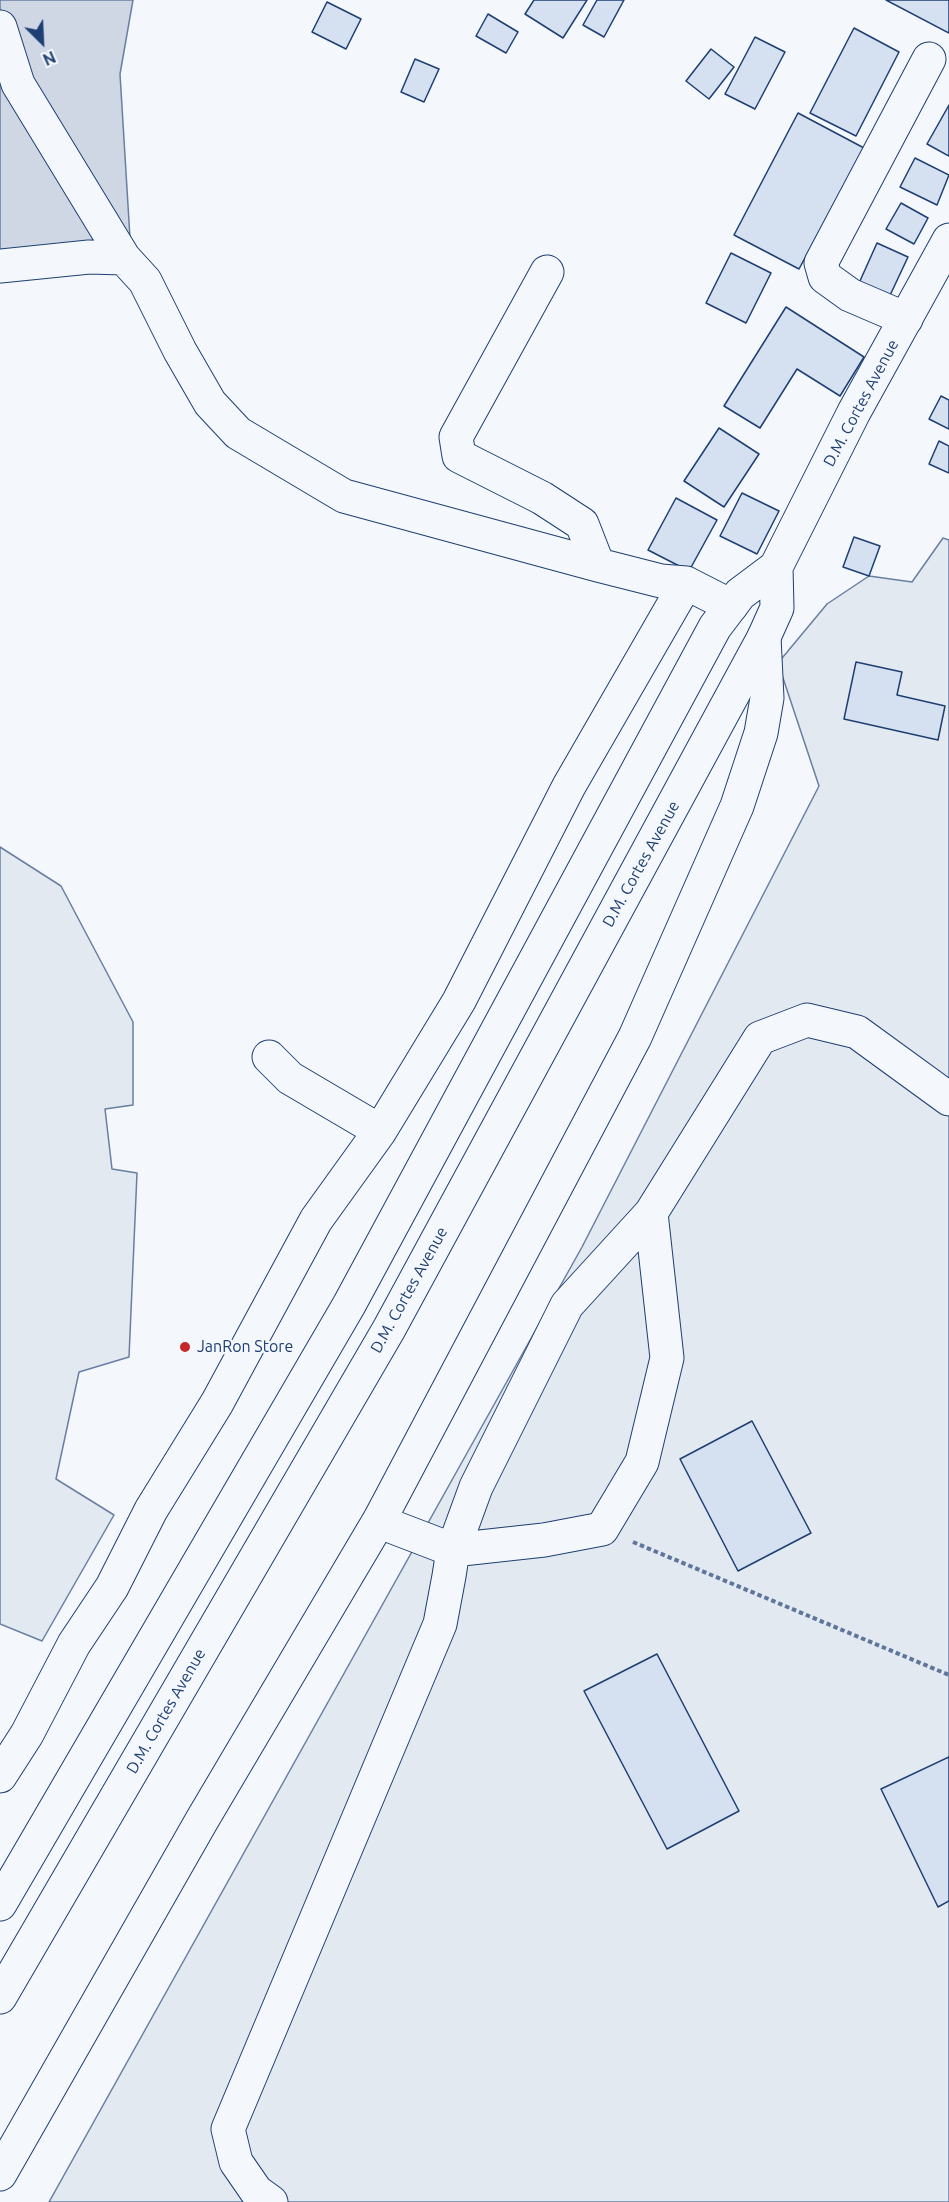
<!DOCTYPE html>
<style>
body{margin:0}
#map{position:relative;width:949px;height:2202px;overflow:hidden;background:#f4f7fb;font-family:Ubuntu,sans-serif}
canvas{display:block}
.north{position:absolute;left:12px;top:12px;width:60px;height:60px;-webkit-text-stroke:4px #f4f7fb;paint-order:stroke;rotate:156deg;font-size:16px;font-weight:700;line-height:24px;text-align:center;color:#1d3f73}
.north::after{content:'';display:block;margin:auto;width:21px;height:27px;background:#1d3f73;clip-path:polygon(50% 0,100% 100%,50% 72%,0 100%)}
</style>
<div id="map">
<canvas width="949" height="2202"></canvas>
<div class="north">N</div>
</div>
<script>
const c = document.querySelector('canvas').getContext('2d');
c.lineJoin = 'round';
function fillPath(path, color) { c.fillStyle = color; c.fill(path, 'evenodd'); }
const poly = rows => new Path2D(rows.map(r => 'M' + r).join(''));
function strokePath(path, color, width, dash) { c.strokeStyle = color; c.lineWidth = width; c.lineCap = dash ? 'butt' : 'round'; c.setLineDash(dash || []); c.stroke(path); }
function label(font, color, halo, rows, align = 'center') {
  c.font = font + ' Ubuntu,sans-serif'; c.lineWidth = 4.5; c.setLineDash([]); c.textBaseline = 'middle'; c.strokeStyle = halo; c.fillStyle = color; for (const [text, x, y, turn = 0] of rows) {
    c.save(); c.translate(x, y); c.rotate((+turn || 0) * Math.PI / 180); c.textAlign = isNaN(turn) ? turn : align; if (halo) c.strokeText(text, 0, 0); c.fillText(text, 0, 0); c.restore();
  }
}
const green = poly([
 [943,538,949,540,949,2202,49,2202,582,1247,819,786,778,663,827,604,869,576,912,582,943,538],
 [0,847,61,886,133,1022,133,1105,105,1109,112,1169,137,1173,129,1357,79,1372,56,1479,114,1515,42,1641,0,1624,0,847]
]);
fillPath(green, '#e3e9f0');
strokePath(green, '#687fa3', 1.5);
const water = poly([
 [0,0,133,0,120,74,130,238,0,254,0,0]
]);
fillPath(water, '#cfd7e4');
strokePath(water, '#687fa3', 1.5);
const building = poly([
 [534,0,587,0,563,38,525,14,534,0],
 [597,0,624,0,604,37,583,25,597,0],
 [886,0,949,0,949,33,886,0],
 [327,2,361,19,346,49,312,32,327,2],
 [488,14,518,32,506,53,476,36,488,14],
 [854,28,899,52,856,136,810,113,854,28],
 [755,37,785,52,755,109,725,94,755,37],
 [711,49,734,67,709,99,686,81,711,49],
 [415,59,439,69,424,102,401,92,415,59],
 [949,105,949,156,927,144,949,105],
 [798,113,864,148,799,269,734,235,798,113],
 [915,158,949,175,937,205,900,187,915,158],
 [901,203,928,218,914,244,886,229,901,203],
 [877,243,908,257,885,306,855,292,877,243],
 [731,253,771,273,746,323,706,303,731,253],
 [786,307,864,357,840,396,797,369,760,428,724,406,786,307],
 [941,396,949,400,949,429,929,419,941,396],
 [719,428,759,454,724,507,684,481,719,428],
 [939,441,949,446,949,473,929,464,939,441],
 [742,493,779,511,757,554,720,536,742,493],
 [676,498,717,520,689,571,648,550,676,498],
 [854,537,880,546,869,576,843,567,854,537],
 [856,662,902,672,897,695,945,706,938,740,844,719,856,662],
 [752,1421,811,1533,738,1571,680,1459,752,1421],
 [657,1654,739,1811,667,1849,584,1691,657,1654],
 [949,1757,949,1901,938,1907,881,1789,949,1757]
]);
fillPath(building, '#d5e0f0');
strokePath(building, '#1d3f73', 1.5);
const minor = poly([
 [0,27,18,84,124,258],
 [0,266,89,257,124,258,145,281,180,351,210,403,238,433,344,496,598,565,661,581,686,583,731,606],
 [547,272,456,437,459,456,542,498,582,524,598,565],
 [906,319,850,295,825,277,821,263,929,59],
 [269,1057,290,1078,380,1131],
 [651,1213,567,1305,476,1487,453,1550,544,1540,602,1529,642,1462,667,1358,651,1213,760,1038,807,1020,857,1032,949,1099],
 [0,1776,27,1734,74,1644,112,1587,151,1510,217,1403,316,1220,380,1131,459,1001,569,786,686,583],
 [0,2174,202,1820,380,1519,635,1037,737,806,761,733,767,698,764,637],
 [271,2202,256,2191,236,2162,228,2129,440,1624,449,1576,453,1550,393,1527,380,1519]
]);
const highway = poly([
 [0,1904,349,1305,715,627,740,594,776,567,854,412,949,240],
 [0,1997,389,1329,764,637,777,608,776,567]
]);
strokePath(minor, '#1d3f73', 35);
strokePath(highway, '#1d3f73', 35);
strokePath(poly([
 [633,1542,949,1675]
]), '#5e769c', 4, [4.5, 3]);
strokePath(minor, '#f4f7fb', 33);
strokePath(highway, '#f4f7fb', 33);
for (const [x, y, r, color] of [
 [185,1347,6,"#c62828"]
]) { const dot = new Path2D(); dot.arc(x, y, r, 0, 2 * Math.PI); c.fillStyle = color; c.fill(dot); strokePath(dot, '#f4f7fb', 2); }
label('16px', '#1d3f73', '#f4f7fb', [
 ["D.M. Cortes Avenue",861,403,-62],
 ["D.M. Cortes Avenue",641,864,-61],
 ["D.M. Cortes Avenue",409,1290,-61],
 ["D.M. Cortes Avenue",166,1711,-60]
]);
label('16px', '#1d3f73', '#f4f7fb', [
 ["JanRon Store",197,1347]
], 'left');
</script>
